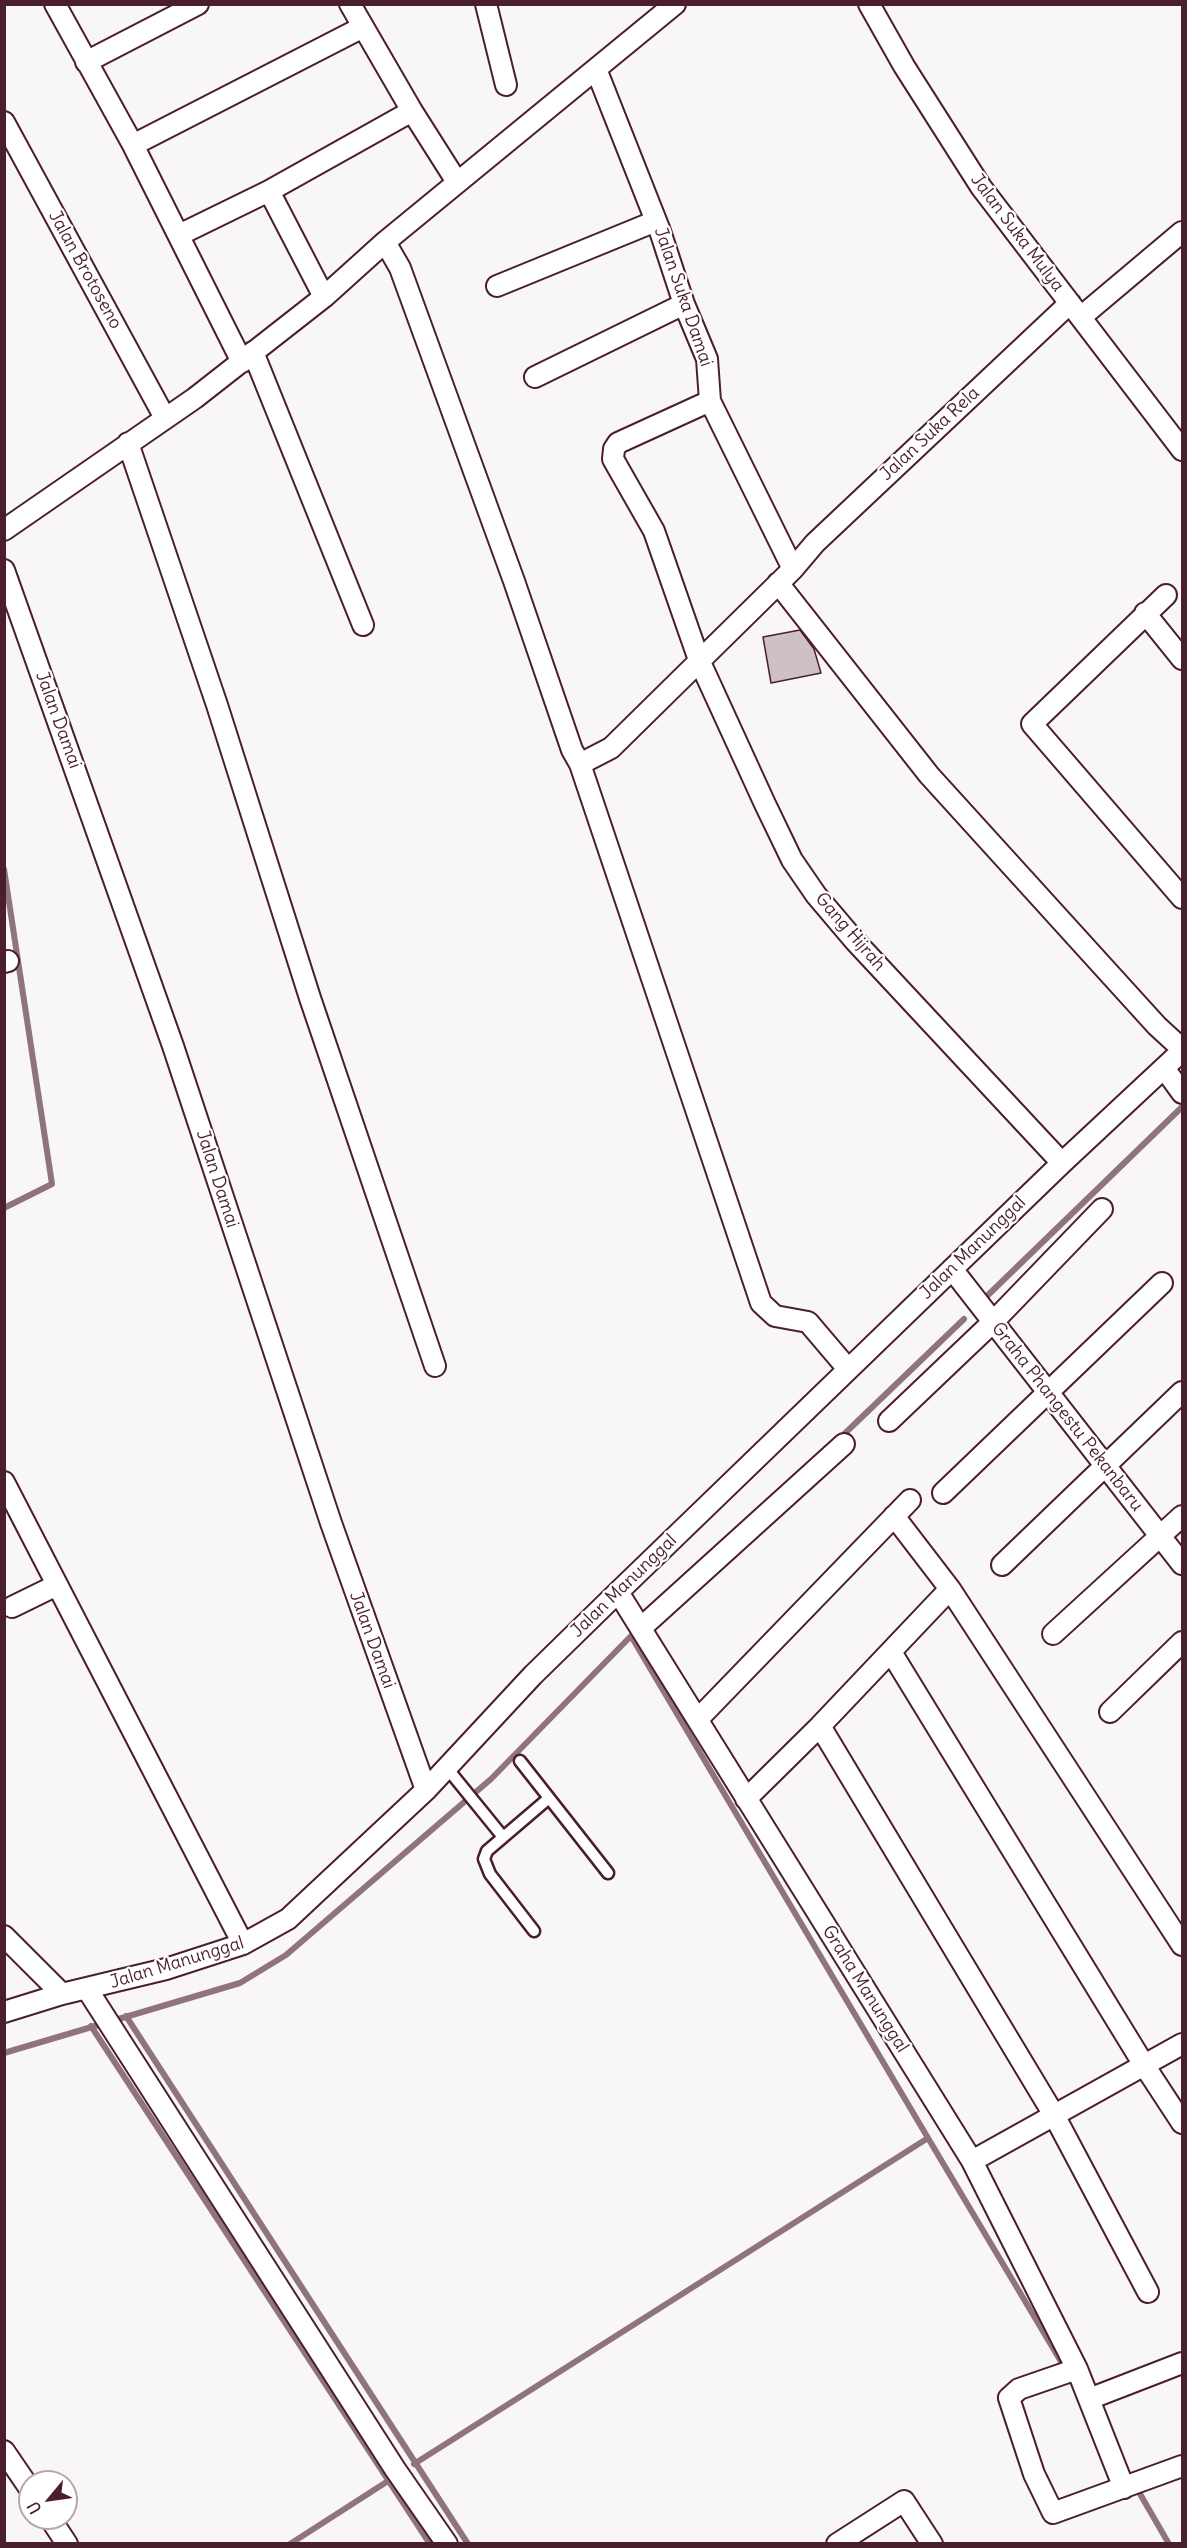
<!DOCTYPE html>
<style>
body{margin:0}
#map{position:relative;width:1187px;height:2548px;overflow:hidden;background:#f8f6f7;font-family:Delius,sans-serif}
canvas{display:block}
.frame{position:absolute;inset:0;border:6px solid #4a1f2b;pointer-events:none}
.north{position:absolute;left:18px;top:2470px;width:60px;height:60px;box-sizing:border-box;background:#fff;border:2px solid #b7a5aa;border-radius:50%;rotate:241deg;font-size:16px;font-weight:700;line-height:24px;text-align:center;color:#4a1f2b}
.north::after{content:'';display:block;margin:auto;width:21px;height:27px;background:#4a1f2b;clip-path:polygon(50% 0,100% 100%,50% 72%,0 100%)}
</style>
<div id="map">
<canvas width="1187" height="2548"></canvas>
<div class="frame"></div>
<div class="north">U</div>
</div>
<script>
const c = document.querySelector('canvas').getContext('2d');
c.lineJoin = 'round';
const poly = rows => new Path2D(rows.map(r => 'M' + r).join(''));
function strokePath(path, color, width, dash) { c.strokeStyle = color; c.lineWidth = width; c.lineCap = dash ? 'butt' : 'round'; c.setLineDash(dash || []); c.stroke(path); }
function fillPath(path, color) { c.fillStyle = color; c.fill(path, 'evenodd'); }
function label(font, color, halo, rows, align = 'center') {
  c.font = font + ' Delius,sans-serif'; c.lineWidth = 4.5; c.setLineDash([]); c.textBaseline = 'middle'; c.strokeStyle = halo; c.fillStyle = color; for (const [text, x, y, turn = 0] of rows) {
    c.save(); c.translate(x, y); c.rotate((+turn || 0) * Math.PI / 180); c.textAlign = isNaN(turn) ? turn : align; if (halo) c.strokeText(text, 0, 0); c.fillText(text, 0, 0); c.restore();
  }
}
strokePath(poly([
 [4,869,52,1184,4,1208],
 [987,1296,1182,1107],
 [839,1439,964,1319],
 [126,2016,468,2544],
 [91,2026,430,2544],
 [4,2053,240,1983,286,1955,491,1779,631,1636,928,2138,414,2464],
 [928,2138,1066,2370],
 [1136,2487,1169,2544],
 [290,2544,388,2481]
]), '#8f747b', 6);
const building = poly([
 [800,630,814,649,821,673,771,683,763,637,800,630]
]);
fillPath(building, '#cdc1c4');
strokePath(building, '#4a1f2b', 1.5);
const lane = poly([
 [520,1761,608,1873],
 [447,1768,503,1837],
 [534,1931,490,1874,484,1859,487,1851,549,1798]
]);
const street = poly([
 [55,4,133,145,242,362],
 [350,4,412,111],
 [486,4,506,85],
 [869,4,904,66,981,187,1182,450],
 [86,62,198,4],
 [4,122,165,418],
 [133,145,363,27],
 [269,191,412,111,457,182],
 [179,235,269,191,324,297],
 [385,242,675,4],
 [497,286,656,221],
 [1081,317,1182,232],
 [253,352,363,625],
 [535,377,684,304],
 [710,401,618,443,614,449,613,459,654,531,699,660,765,804,792,860,816,895,855,941,1062,1163],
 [128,443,217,705,310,998,435,1366],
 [4,530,195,398,324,297,385,242,400,268,514,581,572,750,580,764,611,748,793,569,710,401,707,359,684,304,660,231,596,69],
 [793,569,815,543,1070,303],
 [4,570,173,1046,331,1523,426,1790],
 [778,583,929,775,1157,1026,1182,1049],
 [1166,595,1032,724,1182,898],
 [1145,613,1182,659],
 [580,764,761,1303,775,1316,808,1322,848,1369],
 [4,962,8,961],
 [1164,1068,1182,1093],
 [952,1269,1182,1564],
 [889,1421,993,1322,1102,1209],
 [4,1482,243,1944],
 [943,1493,1162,1283],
 [1002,1565,1182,1392],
 [950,1589,1182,1945],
 [618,1592,972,2161,1077,2369,1124,2488],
 [12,1607,57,1585],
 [642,1627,844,1444],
 [1053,1634,1182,1516],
 [891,1652,1144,2065,1182,2123],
 [1110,1712,1182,1642],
 [698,1719,910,1500],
 [820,1726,1054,2115,1148,2292],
 [746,1799,820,1726,950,1589,894,1516],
 [4,1936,62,1994],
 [87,1989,395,2469,447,2544],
 [4,2012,62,1994,166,1969,243,1944,288,1919,426,1790,533,1675,618,1592,1062,1163,1182,1051],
 [972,2161,1182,2044],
 [1077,2369,1019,2389,1009,2398,1034,2474,1053,2513,1182,2466],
 [1089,2399,1182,2363],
 [4,2451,30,2489],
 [50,2518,67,2544],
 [837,2544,904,2501,932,2544]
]);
strokePath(lane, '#4a1f2b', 15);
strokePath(street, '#4a1f2b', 24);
strokePath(lane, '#fff', 10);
strokePath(street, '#fff', 20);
label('18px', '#4a1f2b', '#fff', [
 ["Jalan Suka Mulya",1017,233,53],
 ["Jalan Brotoseno",85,270,61],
 ["Jalan Suka Damai",683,297,71],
 ["Jalan Suka Rela",930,434,-43],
 ["Jalan Damai",58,720,70],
 ["Gang Hijrah",850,932,49],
 ["Jalan Damai",217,1179,72],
 ["Jalan Manunggal",973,1248,-44],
 ["Graha Phangestu Pekanbaru",1067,1417,52],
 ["Jalan Manunggal",624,1586,-44],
 ["Jalan Damai",372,1640,70],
 ["Jalan Manunggal",177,1963,-17],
 ["Graha Manunggal",865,1989,58]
]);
</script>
